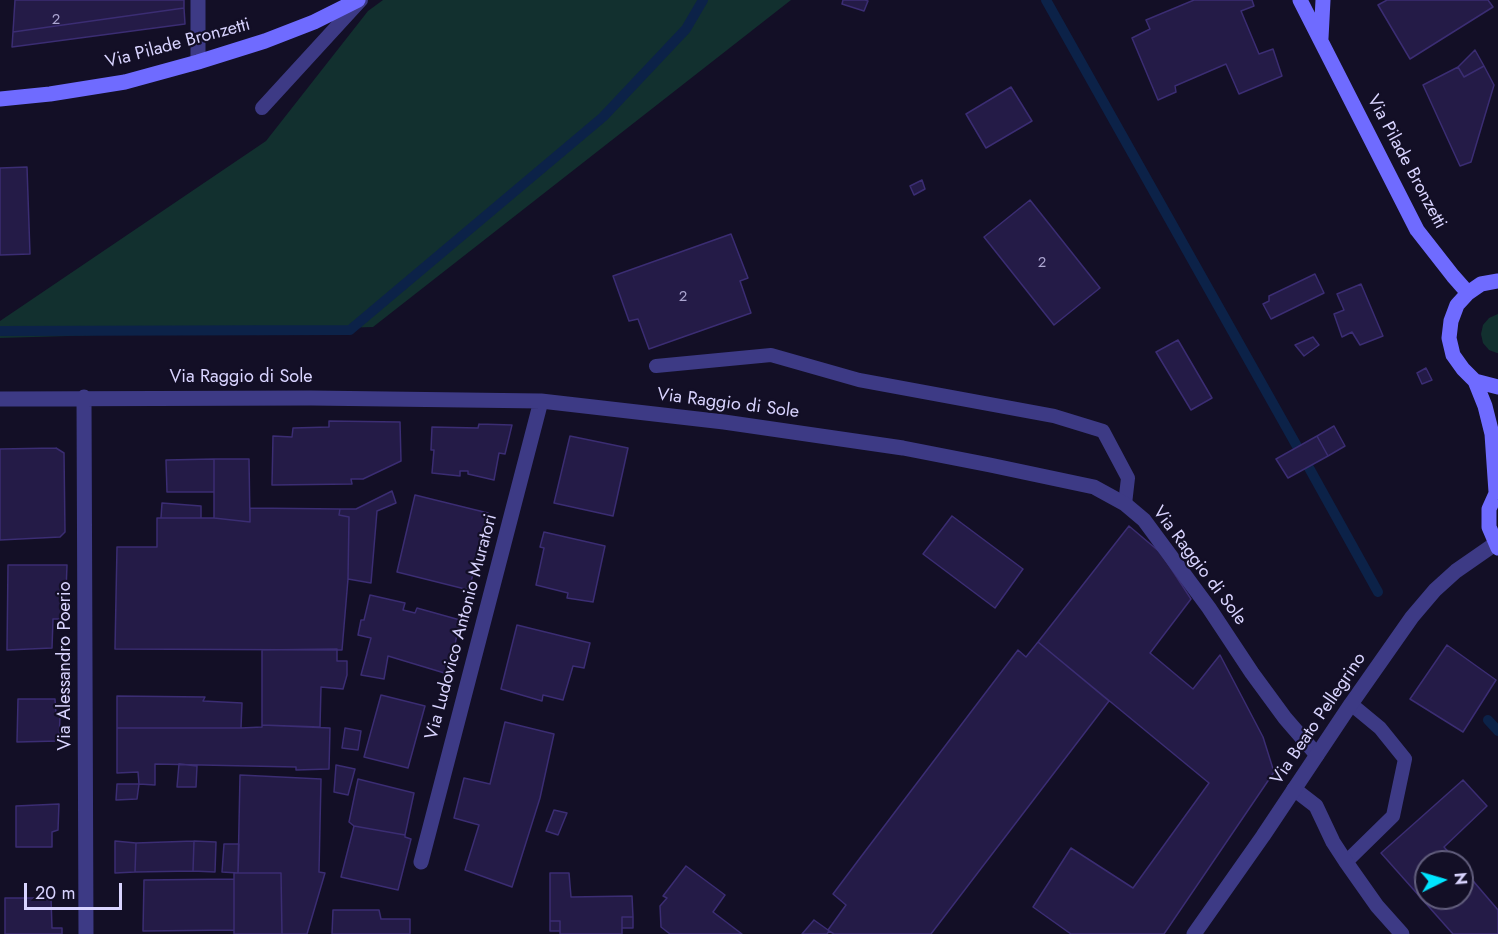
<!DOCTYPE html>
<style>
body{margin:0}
#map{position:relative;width:1498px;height:934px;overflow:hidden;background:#130f26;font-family:Jost,sans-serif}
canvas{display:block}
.north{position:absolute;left:1414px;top:850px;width:60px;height:60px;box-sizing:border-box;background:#130f26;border:2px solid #625e7d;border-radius:50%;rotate:85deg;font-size:16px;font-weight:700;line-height:24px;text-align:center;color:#d9d4ff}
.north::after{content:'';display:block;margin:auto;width:21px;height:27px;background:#00e5ff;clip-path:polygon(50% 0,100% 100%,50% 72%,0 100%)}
.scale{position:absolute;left:24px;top:883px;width:98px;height:27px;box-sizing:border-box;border:3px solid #d9d4ff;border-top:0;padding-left:8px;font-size:18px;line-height:21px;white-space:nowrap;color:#d9d4ff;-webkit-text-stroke:4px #130f26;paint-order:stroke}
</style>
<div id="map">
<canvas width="1498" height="934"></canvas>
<div class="north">N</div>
<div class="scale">20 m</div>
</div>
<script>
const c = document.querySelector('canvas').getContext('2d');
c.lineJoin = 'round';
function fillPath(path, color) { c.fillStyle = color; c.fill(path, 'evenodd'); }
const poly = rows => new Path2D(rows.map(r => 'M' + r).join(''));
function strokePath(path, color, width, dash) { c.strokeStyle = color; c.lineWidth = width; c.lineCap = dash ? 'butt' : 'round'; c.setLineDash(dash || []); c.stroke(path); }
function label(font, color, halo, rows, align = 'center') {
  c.font = font + ' Jost,sans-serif'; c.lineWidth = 4.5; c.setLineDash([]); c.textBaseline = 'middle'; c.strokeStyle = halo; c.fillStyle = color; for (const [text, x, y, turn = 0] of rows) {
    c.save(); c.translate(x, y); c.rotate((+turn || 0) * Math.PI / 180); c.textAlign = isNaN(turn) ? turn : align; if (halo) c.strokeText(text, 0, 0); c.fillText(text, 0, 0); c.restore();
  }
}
fillPath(poly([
 [383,0,791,0,373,327,0,338,0,321,266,141,368,11],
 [1498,314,1498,353,1497,353,1489,350,1483,343,1481,334,1483,325,1489,318]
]), '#12302f');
strokePath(poly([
 [1046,0,1298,448],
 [0,331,350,330,603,117,686,29,703,0],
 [1308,466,1378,592],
 [1488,720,1498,731]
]), '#0c2248', 10);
const building = poly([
 [15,0,184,0,184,8,13,32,15,0],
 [843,0,865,0,868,1,864,11,842,4,843,0],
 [1194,0,1252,0,1254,6,1241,11,1259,54,1273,49,1282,76,1239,94,1226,64,1175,86,1176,92,1158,100,1132,38,1150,29,1146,20,1194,0],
 [1387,0,1488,0,1493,7,1410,59,1378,5,1387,0],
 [184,8,185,24,12,47,13,32,184,8],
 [1475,50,1484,66,1464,77,1458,67,1475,50],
 [1484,66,1494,85,1471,162,1460,166,1423,85,1458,67,1464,77,1484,66],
 [1011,87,1032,121,986,148,966,114,1011,87],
 [27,167,30,254,0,255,0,168,27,167],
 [922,180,925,189,914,195,910,186,922,180],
 [1030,200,1100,288,1054,325,984,237,1030,200],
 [731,234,748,278,740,281,751,313,649,349,638,319,629,321,613,276,731,234],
 [1315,274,1324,293,1271,319,1263,304,1269,301,1269,296,1315,274],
 [1361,284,1383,336,1360,345,1352,332,1342,337,1334,314,1344,310,1337,294,1361,284],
 [1313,337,1319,345,1304,356,1295,345,1313,337],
 [1178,340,1212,398,1191,410,1156,352,1178,340],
 [1426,368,1432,380,1422,384,1417,373,1426,368],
 [329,421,400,422,401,461,363,479,351,479,352,484,272,485,273,436,292,437,293,428,329,427,329,421],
 [479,424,512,425,505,454,499,453,494,480,468,474,468,471,460,471,460,476,432,473,434,450,431,450,432,427,478,428,479,424],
 [1334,426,1345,446,1328,456,1317,436,1334,426],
 [570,436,628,448,613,516,554,503,570,436],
 [1317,436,1328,456,1288,478,1276,459,1317,436],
 [56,448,64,453,65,532,60,537,0,540,0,449,56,448],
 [214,459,214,492,167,492,166,460,214,459],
 [214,459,249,459,250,522,214,518,214,459],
 [392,491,396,503,377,511,371,583,348,579,349,517,339,515,340,509,356,509,392,491],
 [415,495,488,513,469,590,397,572,415,495],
 [162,503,201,506,201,518,161,518,162,503],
 [250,508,340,509,339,515,349,517,348,579,342,650,115,649,117,547,157,547,157,518,214,518,250,522,250,508],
 [952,516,1023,569,995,608,923,554,952,516],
 [1129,526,1161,553,1191,599,1150,653,1193,689,1220,655,1263,737,1274,772,1164,934,1071,934,1033,907,1071,848,1133,888,1209,783,1038,642,1129,526],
 [544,532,605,546,593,602,567,598,568,593,536,585,544,548,540,547,544,532],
 [8,565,67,565,65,619,53,619,52,648,7,650,8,565],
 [370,595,405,603,403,610,415,613,417,608,460,620,454,649,456,650,451,675,388,656,384,679,361,675,371,638,358,635,361,620,364,620,370,595],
 [517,625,590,643,584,668,573,666,563,700,543,695,542,701,501,689,517,625],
 [1038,642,1109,701,931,934,834,934,829,931,828,930,846,905,833,894,857,862,1018,650,1026,657,1038,642],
 [1447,645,1496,680,1463,732,1410,699,1447,645],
 [337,649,337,661,347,661,347,675,343,689,321,687,320,727,262,725,262,650,337,649],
 [381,695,425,706,408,768,364,757,381,695],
 [117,696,205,697,203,701,242,703,241,728,117,728,117,696],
 [18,699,55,699,56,714,60,716,59,741,17,742,18,699],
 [505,722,554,734,540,798,512,887,465,870,479,825,454,818,464,778,490,784,505,722],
 [262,725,330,728,329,769,296,770,296,767,155,764,155,785,139,784,138,772,117,773,117,728,241,728,262,727,262,725],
 [345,728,361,731,358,750,342,748,345,728],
 [179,764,197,766,196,787,177,787,179,764],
 [336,765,355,769,348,795,334,792,336,765],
 [240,775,321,779,319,872,325,873,307,934,282,934,281,873,238,873,240,775],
 [358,779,414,793,405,835,354,826,349,822,358,779],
 [1463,780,1487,806,1444,847,1457,862,1426,862,1426,898,1462,898,1462,868,1498,910,1498,934,1453,934,1381,853,1463,780],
 [117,784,139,784,137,799,116,800,117,784],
 [59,804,58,830,52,832,52,847,16,847,16,806,59,804],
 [554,810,567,813,558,835,546,831,554,810],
 [354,826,405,835,405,837,411,839,398,890,341,877,354,826],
 [115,841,136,843,135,872,115,873,115,841],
 [194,841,216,842,215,872,193,871,194,841],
 [194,841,193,871,135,872,136,843,194,841],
 [224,844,239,844,238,873,222,872,224,844],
 [686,866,725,895,713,912,742,934,670,934,661,927,660,906,667,898,663,896,686,866],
 [234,873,281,873,282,934,234,934,234,873],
 [550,873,569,873,571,897,632,896,633,917,622,917,622,934,560,934,560,921,550,921,550,873],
 [234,879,234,930,143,931,144,880,234,879],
 [5,898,51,898,52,928,62,928,62,934,5,934,5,898],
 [333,910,379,910,381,919,410,919,410,934,332,934,333,910],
 [622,917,633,917,633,928,622,928,622,917],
 [814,920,828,930,829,931,827,934,802,934,814,920],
 [550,921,560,921,560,931,550,931,550,921]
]);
fillPath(building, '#241b47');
strokePath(building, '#3b2d73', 1.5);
strokePath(poly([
 [262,108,361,0],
 [656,366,771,355,859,380,1054,416,1103,431,1128,478,1125,504],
 [1346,862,1393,816,1405,759,1380,728,1351,704]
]), '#3d3a85', 14);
strokePath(poly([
 [198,62,198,0],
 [84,397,86,934],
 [0,399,311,398,541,401,724,422,903,448,990,465,1094,487,1125,504,1144,520,1209,608,1252,673,1285,718,1317,755],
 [1294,789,1316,806,1333,842,1346,862,1377,906,1402,934],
 [421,862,541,401]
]), '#3d3a85', 15);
strokePath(poly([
 [1194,934,1263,836,1351,704,1412,617,1435,590,1456,571,1495,544]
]), '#3d3a85', 15);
strokePath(poly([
 [1300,0,1417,230,1453,276,1468,293],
 [1321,38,1323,0],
 [0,99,50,94,125,82,198,62,265,41,314,22,358,0],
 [1498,281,1481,284,1468,293,1457,305,1451,321,1449,338,1453,355,1463,369,1475,381,1498,387],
 [1475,381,1485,406,1492,434,1496,492],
 [1498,489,1489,509,1489,527,1498,548]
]), '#6f6bff', 15);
label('15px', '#aca6d1', null, [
 ["2",56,20],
 ["2",1042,263],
 ["2",683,297]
]);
label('18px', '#d9d4ff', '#130f26', [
 ["Via Pilade Bronzetti",178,44,-15],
 ["Via Pilade Bronzetti",1406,162,62],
 ["Via Raggio di Sole",241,378],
 ["Via Raggio di Sole",728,404,7],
 ["Via Raggio di Sole",1199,566,53],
 ["Via Ludovico Antonio Muratori",462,627,-75],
 ["Via Alessandro Poerio",66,666,-90],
 ["Via Beato Pellegrino",1319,719,-56]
]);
</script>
